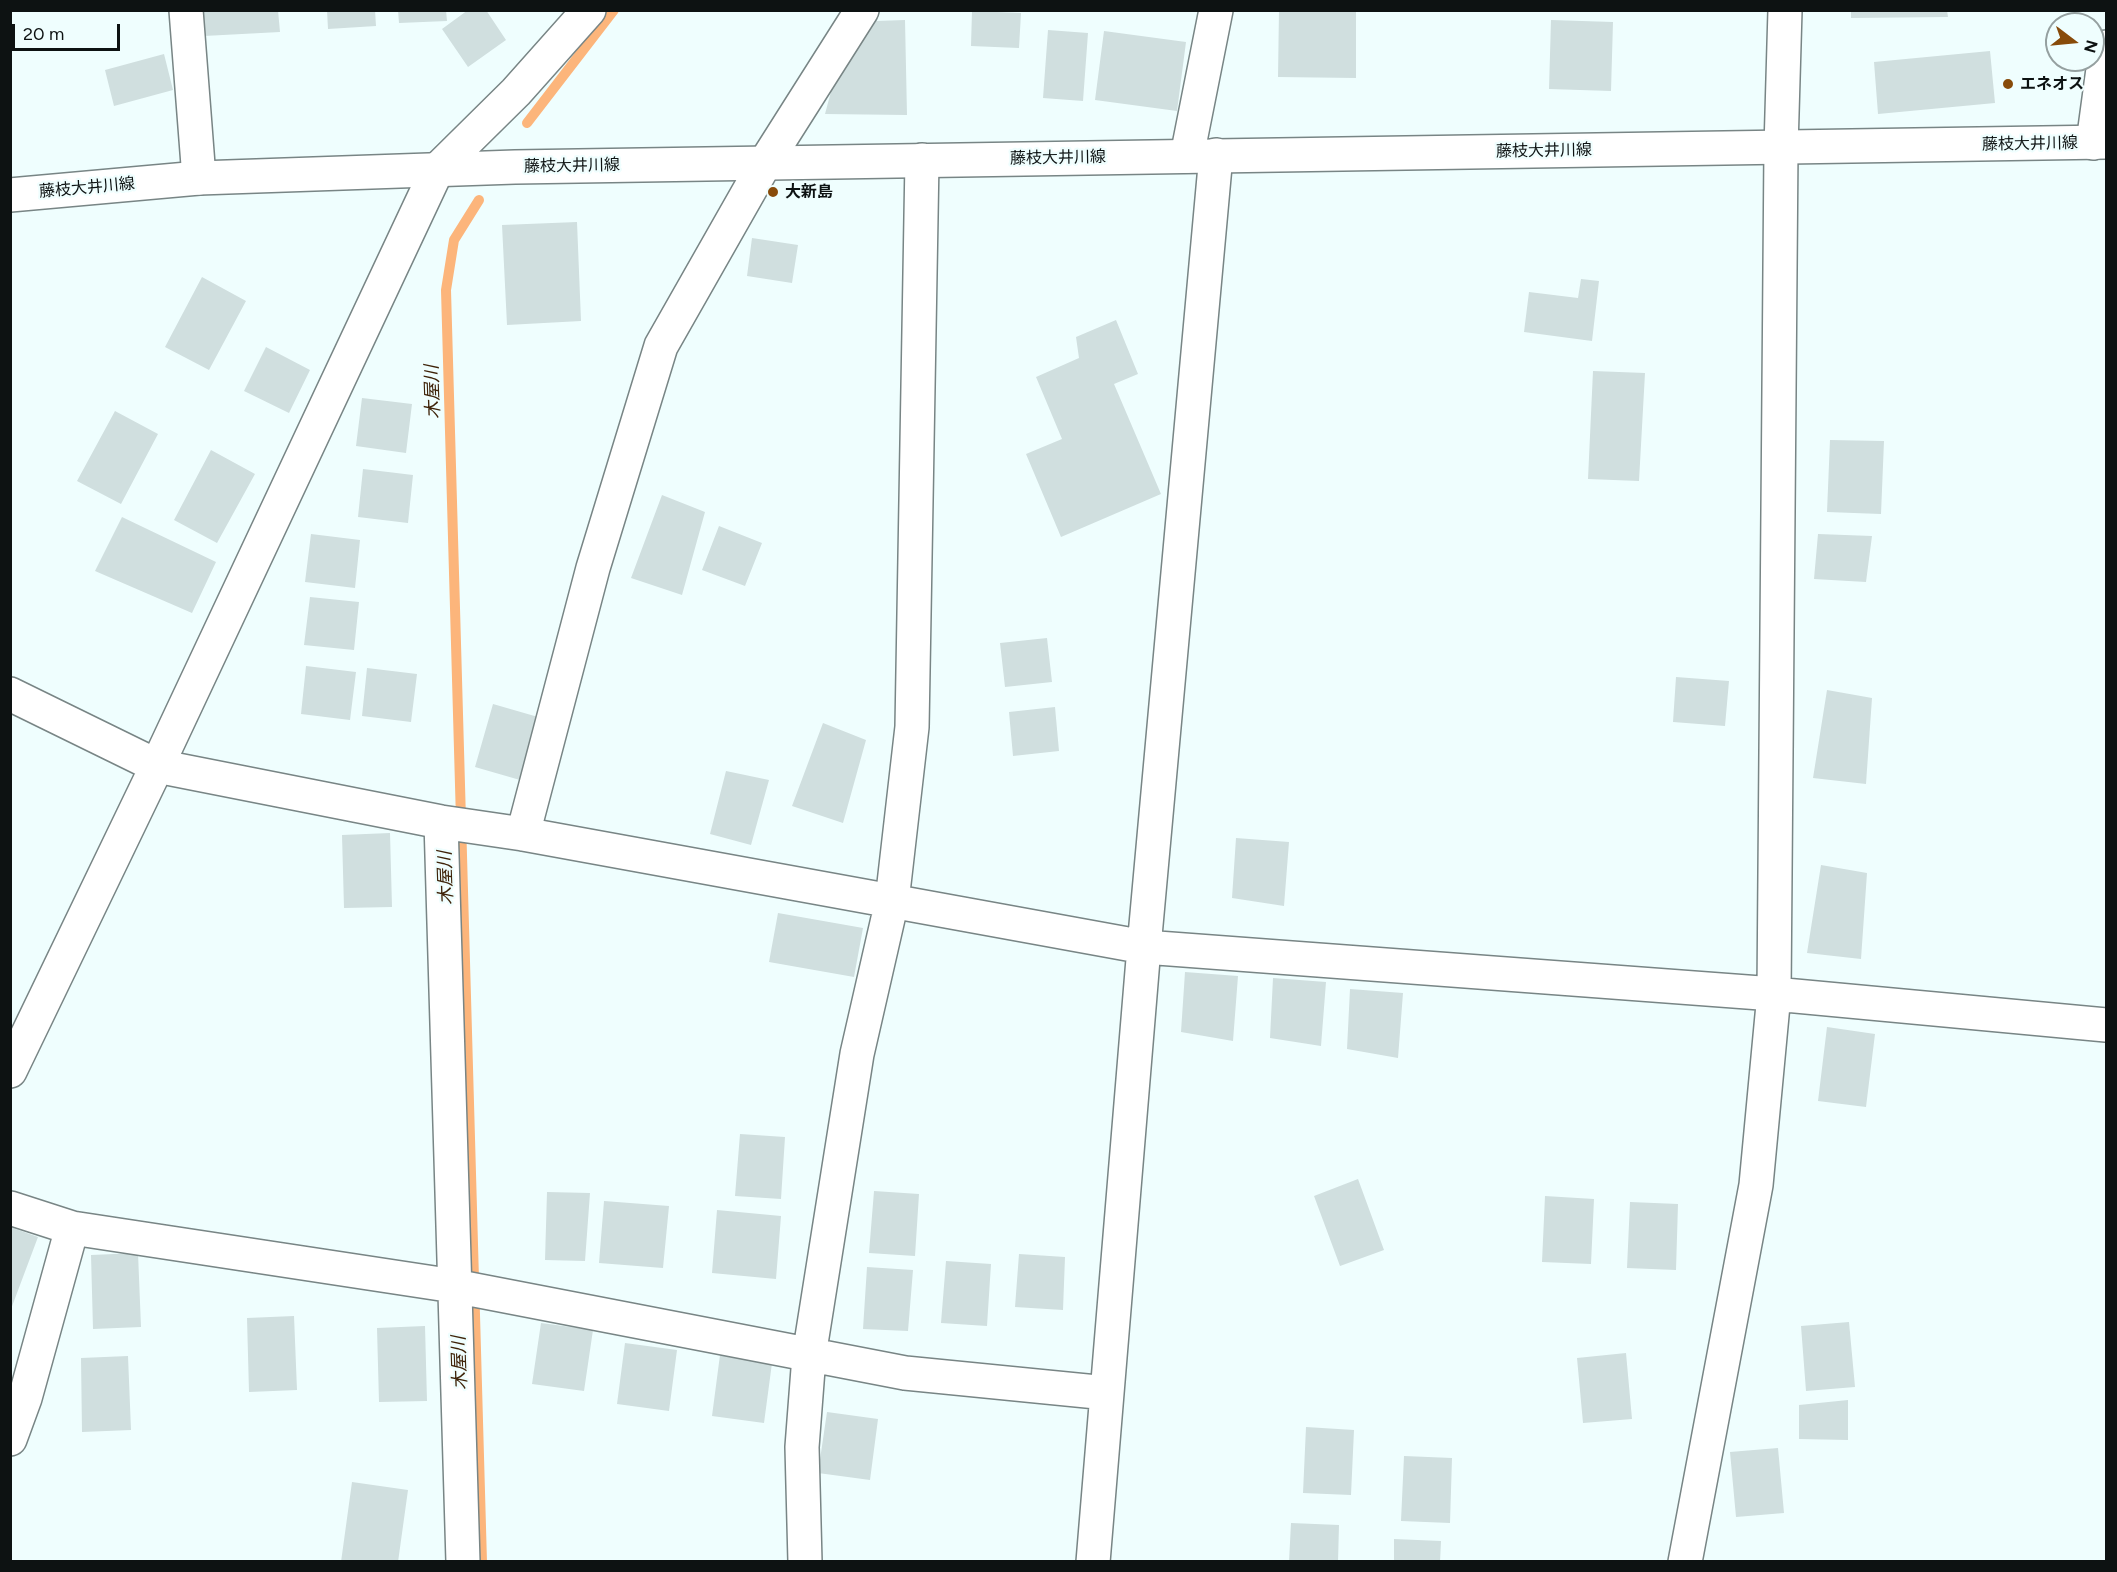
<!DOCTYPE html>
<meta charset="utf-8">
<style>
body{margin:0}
#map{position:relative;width:2117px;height:1572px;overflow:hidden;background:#effefe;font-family:Figtree,sans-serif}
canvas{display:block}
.frame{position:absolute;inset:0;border:12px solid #0d1212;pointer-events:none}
.north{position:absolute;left:2045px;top:12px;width:60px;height:60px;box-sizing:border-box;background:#effefe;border:2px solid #95a0a0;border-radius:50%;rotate:106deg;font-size:16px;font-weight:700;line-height:24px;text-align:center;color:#0d1212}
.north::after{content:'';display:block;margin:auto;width:21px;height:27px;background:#884b0a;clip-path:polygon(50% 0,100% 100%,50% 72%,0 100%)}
.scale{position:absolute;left:12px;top:24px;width:108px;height:27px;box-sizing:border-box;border:3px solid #0d1212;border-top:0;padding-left:8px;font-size:18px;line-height:21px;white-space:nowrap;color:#0d1212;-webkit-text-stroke:4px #effefe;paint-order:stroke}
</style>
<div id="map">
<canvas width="2117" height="1572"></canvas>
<div class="frame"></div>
<div class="north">N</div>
<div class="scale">20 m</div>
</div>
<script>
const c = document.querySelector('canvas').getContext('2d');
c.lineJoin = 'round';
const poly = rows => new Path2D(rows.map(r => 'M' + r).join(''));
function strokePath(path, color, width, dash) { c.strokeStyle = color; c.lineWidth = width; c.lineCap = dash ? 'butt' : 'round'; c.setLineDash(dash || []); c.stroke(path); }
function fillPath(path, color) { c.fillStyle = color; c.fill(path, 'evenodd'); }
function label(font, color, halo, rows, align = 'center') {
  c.font = font + ' Figtree,"Noto Sans JP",sans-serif'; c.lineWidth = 4.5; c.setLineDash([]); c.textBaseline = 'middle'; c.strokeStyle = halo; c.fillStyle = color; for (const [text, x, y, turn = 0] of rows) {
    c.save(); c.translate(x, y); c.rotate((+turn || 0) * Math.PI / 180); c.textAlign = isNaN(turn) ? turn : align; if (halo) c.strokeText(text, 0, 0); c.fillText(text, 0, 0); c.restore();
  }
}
strokePath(poly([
 [527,123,614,10],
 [479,200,454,240,446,290,482,1562]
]), '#fcb57b', 10);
fillPath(poly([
 [202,10,278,10,280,32,204,36],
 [327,10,375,10,376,26,328,29],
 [398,10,446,10,447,21,399,23],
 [468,10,486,10,506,40,468,67,442,29],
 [1279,10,1356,10,1356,78,1278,77],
 [1851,10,1947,10,1948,17,1851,18],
 [972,11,1021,13,1019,48,971,46],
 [905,20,907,115,825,114,833,84,876,21],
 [1551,20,1613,22,1611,91,1549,89],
 [1048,30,1088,33,1083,101,1043,98],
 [1104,31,1186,42,1177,111,1095,100],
 [1990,51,1995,103,1878,114,1874,62],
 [164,54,173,90,114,106,105,70],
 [577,222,581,321,507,325,502,225],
 [752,238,798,245,792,283,747,276],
 [202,277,246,301,209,370,165,347],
 [1581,279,1599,281,1592,341,1524,332,1529,292,1578,298],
 [1116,320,1138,374,1114,384,1161,494,1061,537,1026,454,1062,439,1036,377,1079,358,1076,337],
 [266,347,310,370,289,413,244,391],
 [1593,371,1645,373,1639,481,1588,479],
 [362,398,412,404,406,453,356,446],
 [115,411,158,434,121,504,77,481],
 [1830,440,1884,441,1881,514,1827,512],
 [211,450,255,474,217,543,174,520],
 [363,469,413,475,408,523,358,517],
 [662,495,705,512,682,595,631,578],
 [122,517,216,562,192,613,95,571],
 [719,526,762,543,745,586,702,570],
 [311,534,360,540,355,588,305,582],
 [1818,534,1872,536,1866,582,1814,579],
 [310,597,359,602,354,650,304,645],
 [1047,638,1052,682,1005,687,1000,643],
 [306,666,356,672,350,720,301,714],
 [367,668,417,674,411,722,362,716],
 [1676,677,1729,681,1725,726,1673,722],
 [1827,690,1872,698,1866,784,1813,778],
 [493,704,538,717,520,780,475,767],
 [1055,707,1059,751,1013,756,1009,712],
 [823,723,866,740,843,823,792,806],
 [726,771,769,780,751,845,710,834],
 [390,833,392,907,344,908,342,835],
 [1236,838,1289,842,1284,906,1232,898],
 [1821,865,1867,873,1861,959,1807,953],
 [778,913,863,928,854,977,769,962],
 [1185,972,1238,976,1233,1041,1181,1032],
 [1273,978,1326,982,1321,1046,1270,1038],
 [1350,989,1403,993,1398,1058,1347,1049],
 [1827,1027,1875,1034,1866,1107,1818,1101],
 [740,1134,785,1137,781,1199,735,1196],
 [1358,1179,1384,1250,1340,1266,1314,1196],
 [874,1191,919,1194,915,1256,869,1253],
 [547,1192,590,1193,585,1261,545,1260],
 [1545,1196,1594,1199,1591,1264,1542,1262],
 [604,1201,669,1206,663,1268,599,1263],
 [1630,1202,1678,1204,1676,1270,1627,1268],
 [717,1210,781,1216,776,1279,712,1273],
 [10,1227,38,1237,11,1309,10,1309],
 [138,1253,141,1327,93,1329,91,1255],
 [1019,1254,1065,1257,1063,1310,1015,1307],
 [946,1261,991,1264,987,1326,941,1323],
 [867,1267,913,1270,908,1331,863,1329],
 [294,1316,297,1390,249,1392,247,1318],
 [1849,1322,1855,1387,1806,1391,1801,1326],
 [541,1323,593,1330,584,1391,532,1384],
 [425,1326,427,1401,379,1402,377,1328],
 [625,1343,677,1350,669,1411,617,1404],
 [1626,1353,1632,1419,1583,1423,1577,1358],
 [720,1355,772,1363,764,1423,712,1416],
 [128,1356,131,1430,82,1432,81,1358],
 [1848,1400,1848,1440,1799,1439,1799,1405],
 [827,1412,878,1419,870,1480,818,1473],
 [1306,1427,1354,1430,1351,1495,1303,1493],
 [1778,1448,1784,1513,1736,1517,1730,1452],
 [1404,1456,1452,1458,1450,1523,1401,1521],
 [352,1482,408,1490,398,1562,341,1562],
 [1291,1523,1339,1525,1338,1562,1289,1562],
 [1394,1539,1441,1541,1440,1562,1394,1562]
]), '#d0dfdf');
const minor = poly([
 [186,10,199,178],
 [2093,143,2106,47],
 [1187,156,1216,10],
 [10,694,157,766,441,822,523,834,1144,947,1774,994,2106,1025],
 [441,822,463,1562],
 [523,834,593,568,661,346,765,163,862,10],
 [10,1071,157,766,437,170,516,92,589,10],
 [10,1208,72,1228,454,1286,905,1373,1107,1393],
 [10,1439,25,1398,72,1228],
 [805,1562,802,1447,809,1356,857,1054,892,901,912,727,922,160],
 [1093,1562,1144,947,1216,155],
 [1685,1562,1756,1185,1774,994,1781,148,1785,10]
]);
const major = poly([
 [10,195,199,178,515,167,2106,142]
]);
strokePath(minor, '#788585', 36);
strokePath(major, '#788585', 36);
strokePath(minor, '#fff', 33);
strokePath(major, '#fff', 33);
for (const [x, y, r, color] of [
 [2008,84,6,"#884b0a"],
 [773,192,6,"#884b0a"]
]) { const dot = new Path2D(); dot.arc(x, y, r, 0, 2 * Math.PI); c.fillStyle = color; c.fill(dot); strokePath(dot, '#effefe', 2); }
label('bold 16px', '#0d1212', '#effefe', [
 ["エネオス",2020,84],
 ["大新島",785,192]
], 'left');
label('16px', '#0d1212', '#effefe', [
 ["藤枝大井川線",2030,144,-1],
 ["藤枝大井川線",1544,151,-1],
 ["藤枝大井川線",1058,158,-1],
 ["藤枝大井川線",572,166,-1],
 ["藤枝大井川線",87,188,-5]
]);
label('italic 18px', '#3e2208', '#effefe', [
 ["木屋川",433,392,-92],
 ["木屋川",446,878,-92],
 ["木屋川",460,1363,-92]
]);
</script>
